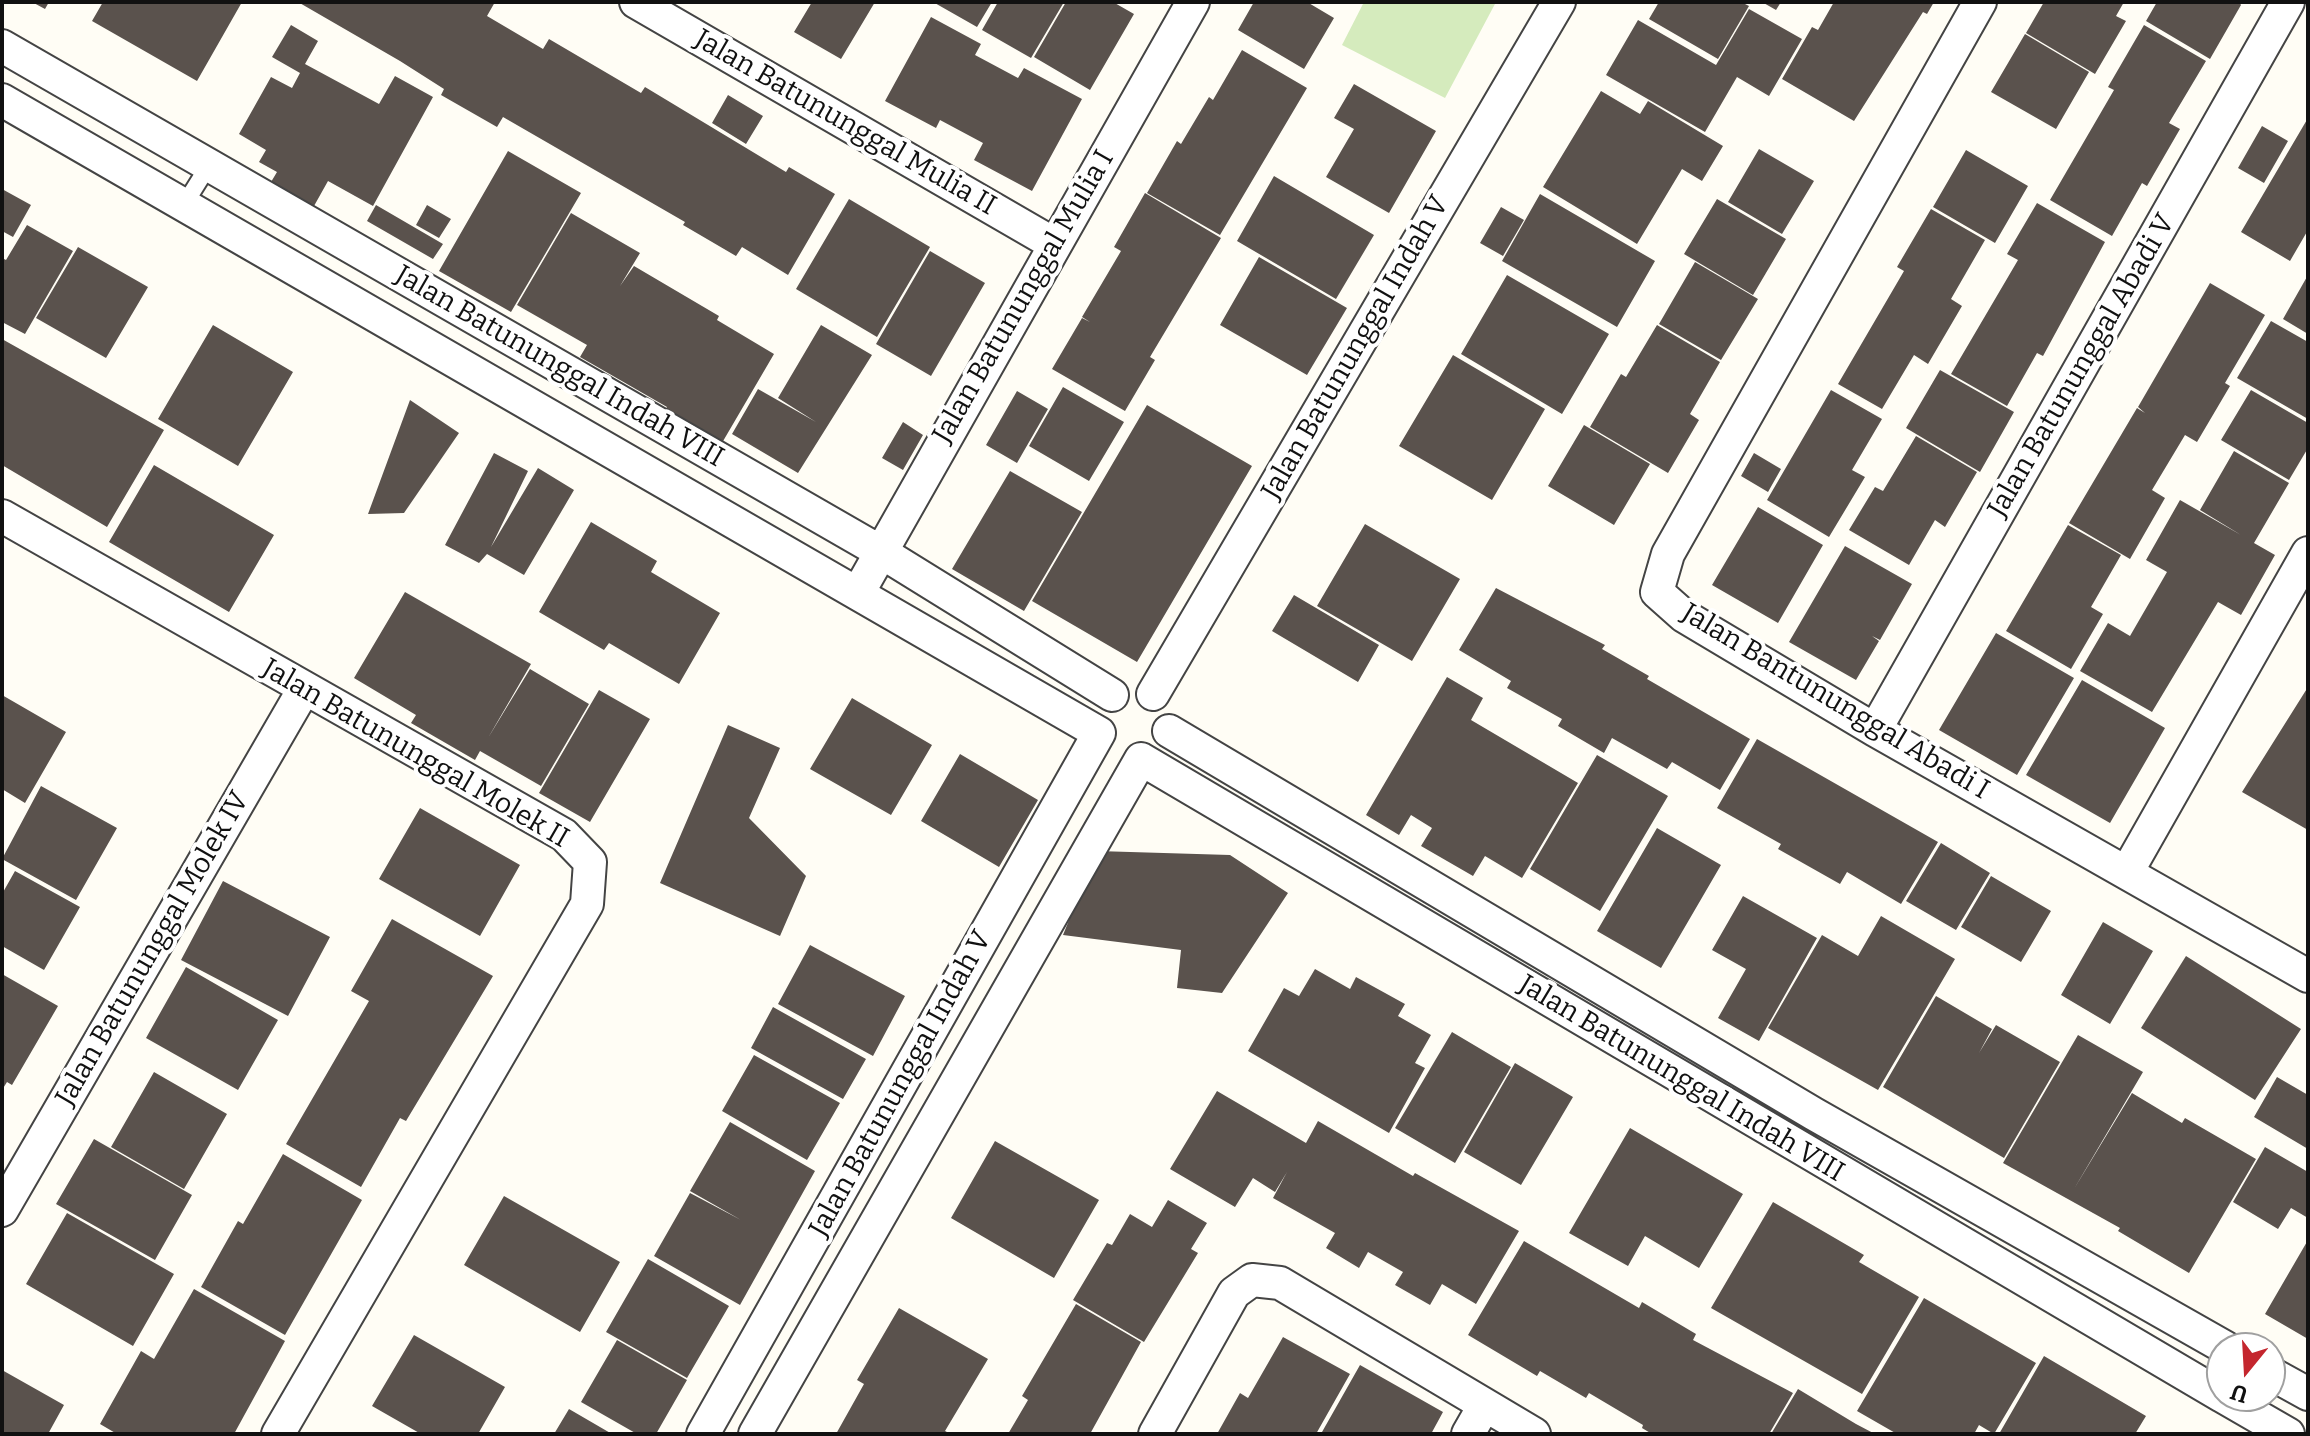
<!DOCTYPE html>
<style>
body{margin:0}
#map{position:relative;width:2310px;height:1436px;overflow:hidden;background:#fffdf5;font-family:Bitter,serif}
canvas{display:block}
.frame{position:absolute;inset:0;border:4px solid #111;pointer-events:none}
.north{position:absolute;left:2206px;top:1332px;width:80px;height:80px;box-sizing:border-box;background:#fff;border:2px solid #a0a0a0;border-radius:50%;rotate:198deg;font-size:22px;font-weight:700;line-height:32px;text-align:center;color:#111}
.north::after{content:'';display:block;margin:auto;width:28px;height:36px;background:#c4262e;clip-path:polygon(50% 0,100% 100%,50% 72%,0 100%)}
</style>
<div id="map">
<canvas width="2310" height="1436"></canvas>
<div class="frame"></div>
<div class="north">U</div>
</div>
<script>
const c = document.querySelector('canvas').getContext('2d');
c.lineJoin = 'round';
function fillPath(path, color) { c.fillStyle = color; c.fill(path, 'evenodd'); }
const poly = rows => new Path2D(rows.map(r => 'M' + r).join(''));
function strokePath(path, color, width, dash) { c.strokeStyle = color; c.lineWidth = width; c.lineCap = dash ? 'butt' : 'round'; c.setLineDash(dash || []); c.stroke(path); }
function label(font, color, halo, rows, align = 'center') {
  c.font = font + ' Bitter,serif'; c.lineWidth = 8; c.setLineDash([]); c.textBaseline = 'middle'; c.strokeStyle = halo; c.fillStyle = color; for (const [text, x, y, turn = 0] of rows) {
    c.save(); c.translate(x, y); c.rotate((+turn || 0) * Math.PI / 180); c.textAlign = isNaN(turn) ? turn : align; if (halo) c.strokeText(text, 0, 0); c.fillText(text, 0, 0); c.restore();
  }
}
fillPath(poly([
 [1364,2,1496,2,1445,98,1342,45]
]), '#d5ebbd');
fillPath(poly([
 [32,2,49,2,45,9],
 [103,2,242,2,197,81,92,21],
 [298,2,495,2,487,16,543,49,549,39,641,93,645,87,786,172,789,167,835,194,788,275,742,247,736,256,683,225,685,222,503,117,497,127,441,95,444,89,400,61],
 [812,2,875,2,841,59,794,32],
 [933,2,992,2,977,27],
 [998,2,1064,2,1031,58,982,30],
 [1066,2,1113,2,1134,14,1090,90,1034,57],
 [1254,2,1307,2,1334,18,1304,69,1238,30],
 [1659,2,1741,2,1749,6,1718,59,1649,19],
 [1762,2,1781,2,1776,10],
 [1834,2,1934,2,1927,14,1923,12,1854,121,1782,79,1812,27,1818,30],
 [2044,2,2124,2,2116,16,2126,21,2095,74,2026,33],
 [2157,2,2239,2,2241,5,2210,59,2146,21],
 [1749,9,1802,39,1769,96,1737,77,1705,132,1606,75,1638,20,1716,65],
 [931,17,981,44,975,55,1018,78,1024,68,1082,99,1032,191,974,160,983,143,940,120,936,128,885,101],
 [291,25,318,41,305,64,379,104,395,76,433,97,373,206,328,181,314,206,271,182,277,172,259,162,266,150,239,134,271,77,292,88,300,73,272,57],
 [2144,25,2206,61,2169,123,2180,129,2147,186,2142,183,2112,236,2050,200,2114,90,2108,87],
 [2025,34,2089,72,2056,129,1991,92],
 [1242,50,1307,88,1220,235,1147,193,1177,141,1181,144,1209,97,1213,100],
 [1354,84,1436,131,1389,213,1326,177,1354,129,1334,118],
 [1601,91,1640,114,1648,101,1723,146,1702,181,1682,169,1637,244,1543,187],
 [728,95,763,116,746,144,712,123],
 [2308,118,2308,230,2290,261,2241,232],
 [2262,126,2288,141,2264,183,2238,168],
 [1759,149,1814,181,1782,234,1728,202],
 [1966,150,2028,186,1995,243,1933,207],
 [508,151,581,193,511,312,439,271],
 [1274,176,1374,235,1336,299,1237,241],
 [2,189,31,205,13,237,2,231],
 [1145,193,1221,238,1150,357,1155,360,1125,411,1052,369,1082,318,1090,322,1082,317,1121,251,1114,247],
 [1540,194,1655,261,1617,327,1502,261],
 [849,199,930,247,877,337,796,289],
 [1717,199,1786,239,1753,295,1684,254],
 [2037,203,2105,242,2043,356,2037,353,2007,406,1951,374,2018,260,2007,254],
 [376,205,443,244,433,259,367,221],
 [427,205,451,219,439,238,416,225],
 [1501,207,1524,220,1503,256,1480,243],
 [1931,209,1985,240,1951,299,1962,306,1928,364,1914,355,1882,409,1838,384,1904,271,1897,267],
 [571,213,640,253,620,286,634,266,719,316,717,320,774,354,719,448,662,415,667,407,580,357,587,345,517,305],
 [27,225,73,251,25,334,2,322,2,258,6,260],
 [78,247,148,287,106,358,36,318],
 [930,251,985,283,931,376,876,344],
 [1259,257,1347,308,1307,375,1220,325],
 [1695,262,1758,299,1721,360,1659,324],
 [1507,275,1609,334,1562,414,1461,354],
 [2308,275,2308,334,2283,319],
 [2210,283,2265,315,2225,383,2230,386,2197,442,2185,435,2152,490,2165,498,2130,559,2069,523,2137,408,2145,413,2138,407],
 [2271,321,2308,342,2308,419,2237,378],
 [213,325,293,372,238,466,158,419],
 [821,325,872,355,798,473,732,434,758,389,816,422,778,398],
 [1657,325,1720,362,1690,414,1699,420,1668,473,1590,427,1621,374,1626,377],
 [2,339,164,430,107,527,2,465],
 [1453,355,1545,409,1492,500,1399,446],
 [1940,370,2014,412,1980,472,1906,428],
 [1063,387,1124,422,1089,481,1029,446],
 [1831,390,1882,419,1852,470,1865,477,1829,537,1767,500],
 [2251,390,2308,423,2308,448,2289,480,2221,440],
 [1017,391,1048,409,1017,463,986,445],
 [410,400,459,433,404,513,368,514],
 [1147,405,1252,466,1137,662,1032,601],
 [903,422,923,435,903,470,882,458],
 [1584,425,1650,464,1614,525,1548,486],
 [1916,436,1977,472,1945,527,1935,520,1909,565,1849,530,1875,487,1883,491],
 [2234,451,2289,483,2254,543,2275,555,2241,615,2218,602,2152,712,2080,671,2108,623,2130,636,2167,572,2146,560,2180,500,2241,535,2200,510],
 [494,453,528,471,491,547,538,468,574,490,524,575,487,554,479,563,445,545],
 [1754,453,1781,469,1768,492,1741,476],
 [154,465,274,535,229,612,109,542],
 [1010,471,1082,512,1024,611,952,569],
 [1758,507,1823,545,1778,623,1712,585],
 [591,522,657,561,651,572,720,613,679,684,609,643,604,650,539,612],
 [1365,524,1460,579,1412,661,1317,606],
 [2068,525,2121,555,2091,607,2103,614,2071,669,2006,631],
 [1845,546,1912,584,1880,640,1872,636,1879,641,1856,680,1789,642],
 [1496,588,1605,645,1602,649,1649,676,1647,679,1750,739,1720,790,1672,762,1667,769,1612,738,1604,753,1558,726,1562,719,1507,688,1511,681,1459,650],
 [405,592,531,664,488,738,530,669,589,704,541,786,480,751,475,760,411,723,416,715,354,678],
 [1294,595,1379,645,1358,682,1272,631],
 [1996,633,2074,678,2017,775,1939,730],
 [1447,677,1483,698,1471,720,1578,783,1522,878,1485,856,1473,876,1421,846,1432,828,1411,815,1399,835,1366,815],
 [2082,680,2165,728,2110,823,2026,775],
 [2308,687,2308,830,2242,792],
 [599,690,650,719,590,822,539,793],
 [2,695,66,732,25,803,2,789],
 [852,698,932,745,891,815,810,769],
 [728,725,780,748,749,818,806,876,780,936,660,883],
 [1757,739,1938,842,1901,904,1847,872,1840,884,1778,849,1781,844,1717,808],
 [960,754,1038,800,999,867,921,821],
 [1597,755,1668,796,1600,911,1530,869],
 [41,786,117,828,76,900,2,859],
 [420,808,520,865,480,936,379,879],
 [1657,828,1721,865,1661,968,1597,931],
 [1941,843,1990,873,1956,930,1906,901],
 [1097,851,1230,855,1288,893,1222,993,1177,988,1181,950,1063,935],
 [15,871,80,907,44,970,2,946,2,894],
 [1991,876,2051,911,2021,962,1961,927],
 [223,881,330,937,288,1016,181,960],
 [1743,896,1817,938,1759,1041,1718,1018,1746,969,1712,950],
 [1881,916,1955,959,1878,1090,1768,1028,1822,935,1858,956],
 [392,919,493,976,406,1121,400,1118,361,1187,286,1144,369,1001,351,991],
 [2103,922,2153,951,2110,1024,2061,995],
 [810,945,905,996,873,1056,778,1004],
 [2186,956,2301,1029,2255,1100,2141,1028],
 [186,967,278,1020,238,1090,146,1038],
 [1315,969,1350,989,1356,977,1405,1004,1398,1016,1431,1035,1415,1063,1425,1068,1389,1133,1248,1051,1284,988,1299,996],
 [2,974,58,1006,12,1085,7,1082,2,1090],
 [1936,996,1992,1029,1979,1053,1996,1025,2060,1062,2004,1158,1883,1087],
 [773,1007,866,1059,843,1099,751,1048],
 [1452,1032,1511,1067,1455,1163,1395,1128],
 [2078,1035,2143,1072,2074,1189,2132,1093,2182,1123,2185,1118,2256,1159,2189,1273,2118,1231,2120,1228,2003,1163],
 [754,1055,840,1103,807,1160,722,1111],
 [1515,1063,1573,1097,1521,1185,1464,1152],
 [154,1072,227,1114,184,1189,111,1147],
 [2277,1077,2308,1095,2308,1149,2254,1117],
 [1217,1091,1306,1143,1318,1121,1413,1176,1415,1173,1519,1231,1476,1304,1442,1284,1430,1305,1395,1285,1403,1272,1368,1252,1359,1268,1326,1248,1335,1233,1273,1198,1287,1172,1275,1192,1253,1178,1235,1207,1170,1169],
 [730,1122,815,1171,740,1305,654,1256,690,1193,741,1220,690,1191],
 [1630,1128,1743,1194,1699,1268,1645,1236,1628,1266,1569,1233],
 [94,1139,192,1195,155,1260,56,1204],
 [995,1141,1099,1200,1054,1278,951,1218],
 [2265,1147,2308,1172,2308,1218,2291,1208,2278,1229,2233,1202],
 [283,1154,362,1200,285,1335,201,1287,238,1221,243,1224],
 [504,1196,620,1262,580,1332,464,1265],
 [1168,1200,1207,1223,1191,1249,1198,1253,1144,1342,1073,1300,1107,1243,1112,1245,1130,1214,1152,1227],
 [1773,1202,1864,1255,1859,1262,1919,1297,1862,1394,1711,1308],
 [67,1213,174,1274,133,1346,26,1284],
 [2308,1240,2308,1339,2265,1314],
 [1524,1241,1639,1308,1642,1302,1696,1334,1693,1340,1793,1393,1769,1434,1652,1434,1642,1428,1643,1425,1589,1393,1586,1398,1540,1371,1537,1376,1468,1335],
 [648,1259,729,1306,687,1378,606,1332],
 [194,1289,285,1341,234,1434,117,1434,100,1424,141,1351,154,1359],
 [1924,1298,2036,1363,1994,1434,1979,1425,1974,1434,1897,1434,1857,1411],
 [1076,1304,1141,1342,1090,1434,1008,1434,1028,1400,1022,1396],
 [899,1308,988,1359,945,1431,951,1434,836,1434,864,1384,857,1380],
 [414,1335,505,1387,478,1434,421,1434,372,1406],
 [1283,1337,1350,1374,1316,1434,1217,1434,1240,1393,1248,1398],
 [617,1340,687,1380,656,1434,637,1434,581,1402],
 [2044,1356,2146,1416,2135,1434,1999,1434],
 [1360,1365,1443,1412,1431,1434,1322,1432],
 [2,1370,64,1405,48,1434,2,1434],
 [1798,1389,1856,1424,1875,1434,1771,1434],
 [569,1409,612,1434,554,1434]
]), '#5a524d');
const service = poly([
 [184,205,209,165]
]);
const minor = poly([
 [636,2,1054,244],
 [1980,2,1668,554,1657,592,1684,616,1875,730,2308,976],
 [2,46,881,552,1112,695],
 [2,100,1099,733,703,1434],
 [2,516,564,835,590,862,587,904,278,1434],
 [858,593,1193,2],
 [1153,694,1559,2],
 [1875,730,2288,2],
 [1169,731,1814,1114,2226,1348],
 [2127,872,2308,553],
 [2,1210,304,689],
 [2270,1373,2308,1394],
 [2222,1396,2288,1434],
 [755,1434,1141,759,2222,1396],
 [1155,1434,1234,1293,1252,1280,1280,1283,1534,1434],
 [1468,1434,1484,1406]
]);
strokePath(service, '#444', 20);
strokePath(minor, '#444', 36);
strokePath(service, '#fff', 16);
strokePath(minor, '#fff', 32);
label('28px', '#111', '#fff', [
 ["Jalan Batununggal Mulia II",845,123,30],
 ["Jalan Batununggal Mulia I",1024,297,-60],
 ["Jalan Batununggal Indah V",1356,348,-60],
 ["Jalan Batununggal Abadi V",2082,366,-60],
 ["Jalan Batununggal Indah VIII",559,367,30],
 ["Jalan Bantununggal Abadi I",1835,702,31],
 ["Jalan Batununggal Molek II",415,754,30],
 ["Jalan Batununggal Molek IV",153,949,-60],
 ["Jalan Batununggal Indah VIII",1681,1079,31],
 ["Jalan Batununggal Indah V",901,1084,-61]
]);
</script>
